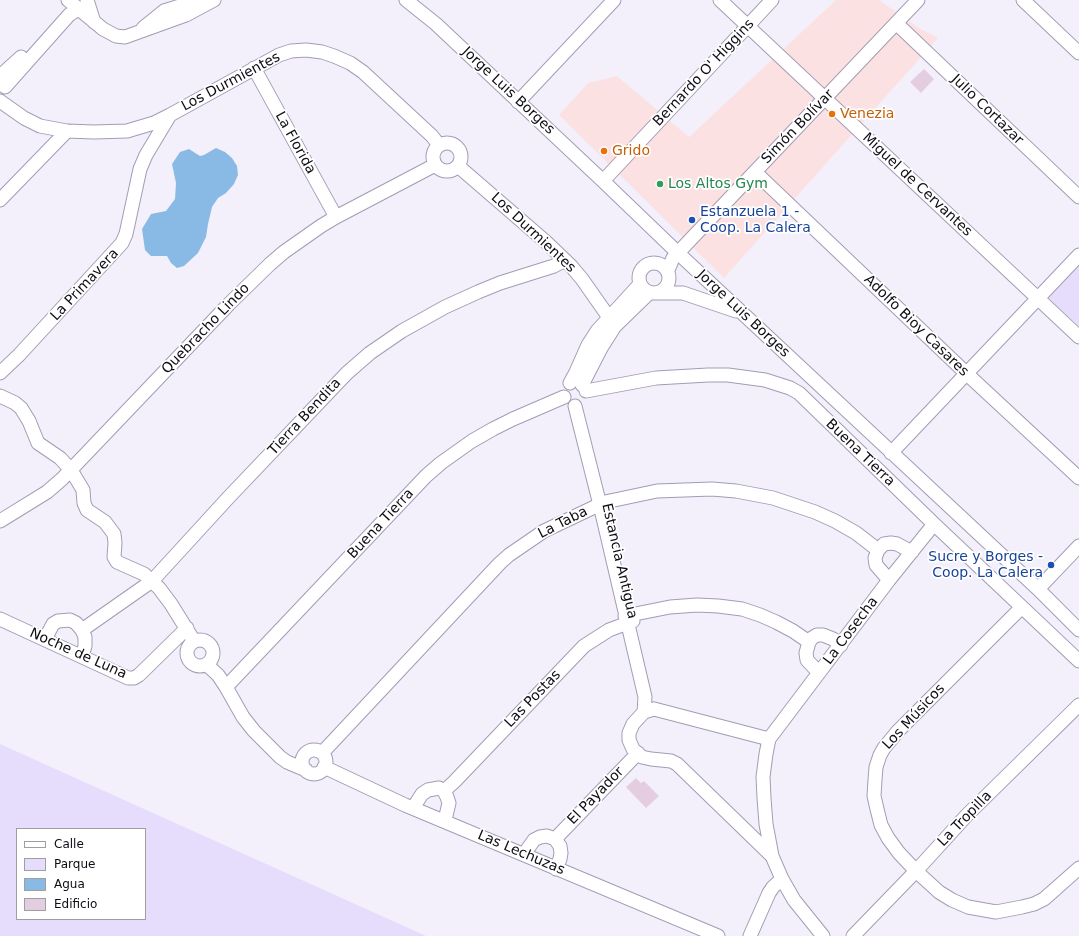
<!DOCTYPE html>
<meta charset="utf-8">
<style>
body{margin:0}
#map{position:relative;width:1079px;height:936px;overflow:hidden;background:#f3f0fb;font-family:"DejaVu Sans",sans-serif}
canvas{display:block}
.legend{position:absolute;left:16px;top:828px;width:130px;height:92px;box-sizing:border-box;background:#fff;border:1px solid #9f9ea1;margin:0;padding:5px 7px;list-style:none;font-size:12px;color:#0e0c14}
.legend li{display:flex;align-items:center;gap:8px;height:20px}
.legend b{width:20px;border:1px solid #9f9ea1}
</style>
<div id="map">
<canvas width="1079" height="936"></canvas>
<ul class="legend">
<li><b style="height:5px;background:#fff"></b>Calle</li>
<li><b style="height:11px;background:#e6ddfc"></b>Parque</li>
<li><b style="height:11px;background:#89bae5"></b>Agua</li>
<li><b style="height:11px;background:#e5cde1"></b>Edificio</li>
</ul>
</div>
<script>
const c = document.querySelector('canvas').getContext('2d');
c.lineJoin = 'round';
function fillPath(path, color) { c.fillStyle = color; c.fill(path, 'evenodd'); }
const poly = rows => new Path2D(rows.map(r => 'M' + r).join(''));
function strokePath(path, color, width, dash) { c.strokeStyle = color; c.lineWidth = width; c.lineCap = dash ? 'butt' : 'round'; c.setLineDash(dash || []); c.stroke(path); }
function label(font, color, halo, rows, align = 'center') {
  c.font = font + ' "DejaVu Sans",sans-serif'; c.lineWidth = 3.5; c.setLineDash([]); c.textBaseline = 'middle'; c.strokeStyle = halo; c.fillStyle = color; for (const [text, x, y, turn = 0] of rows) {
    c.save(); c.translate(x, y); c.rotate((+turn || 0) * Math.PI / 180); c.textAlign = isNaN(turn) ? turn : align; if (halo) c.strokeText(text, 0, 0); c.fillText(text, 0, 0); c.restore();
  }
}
fillPath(poly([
 [836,0,879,0,919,28,938,38,724,278,559,115,588,83,617,76,689,137]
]), '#fce1e2');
fillPath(poly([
 [1079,260,1079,326,1046,296],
 [0,744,426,936,0,936],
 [17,829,145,829,145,919,17,919]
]), '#e6ddfc');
fillPath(poly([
 [216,148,225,152,232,158,237,166,238,175,234,184,226,193,218,198,212,207,208,224,206,237,198,253,184,266,177,268,171,263,167,256,151,256,145,250,142,229,151,214,166,211,175,199,176,183,172,164,180,152,189,149,200,156,204,155]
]), '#89bae5');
fillPath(poly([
 [924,69,934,79,921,93,910,82],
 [636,778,641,783,644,781,659,796,646,808,626,787]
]), '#e5cde1');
const minor = poly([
 [68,0,103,29,116,36,125,37,186,15,214,0],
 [87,0,94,22],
 [406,0,436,24,603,181,678,253,1038,589,1079,630],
 [720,0,1079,337],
 [1023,0,1079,53],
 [896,23,1079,197],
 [143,28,164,11,183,5,205,1],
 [254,68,336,217],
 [0,76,21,57],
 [5,87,69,15,78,9],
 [0,101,24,118,40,126,67,131,94,132,127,131,154,123,170,115,279,55,291,51,306,50,322,52,334,56,350,63,363,72,432,136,439,145],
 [518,102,614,0],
 '433 157a14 14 0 1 1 28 0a14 14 0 1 1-28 0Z',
 [458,166,546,242,571,266,582,279,615,326],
 [755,172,967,374,1079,478],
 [603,181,772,0],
 [0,200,67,131],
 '639 278a15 15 0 1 1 30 0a15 15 0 1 1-30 0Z',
 [668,270,673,258,918,0],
 [659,293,683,293,736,311],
 [0,373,19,355,122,243,126,234,140,169,146,155,170,115],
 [570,383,576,372,588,345,597,331,640,284],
 [582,385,601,348,615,326,649,293],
 [586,391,656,378,708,375,728,375,765,380,790,388,799,393,934,524,1079,661],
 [0,396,15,403,21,408,29,421,38,443,60,458,71,470,83,490,84,503,87,510,105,522,114,534,115,543,114,557,117,562,144,574,159,588,171,604,194,641],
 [575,406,600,505,645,697,644,712],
 [891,453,1079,255],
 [0,521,47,492,62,479,229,304,270,264,284,252,321,226,336,217,435,165],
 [889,580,876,565,875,558,878,550,884,544,891,543,897,544,912,552],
 [1038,589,1079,546],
 [1022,607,898,731,884,748,880,755,876,767,875,780,874,796,877,809,881,825,888,838,899,853,916,871,939,892,952,900,968,907,996,912,1022,907,1034,904,1044,899,1052,892,1079,868],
 [625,616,670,607,697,605,718,606,742,609,760,615,776,622,793,631,809,642],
 [0,619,128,678,134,678,139,675,187,628],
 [82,630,152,581,228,498,347,373,370,353,402,331,445,307,478,292,500,283,554,266,565,260],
 [45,639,53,624,58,621,70,620,76,623,82,630,85,637,85,646,82,656],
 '187 653a13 13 0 1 1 26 0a13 13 0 1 1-26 0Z',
 [207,665,218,675,226,687,243,717,254,731,280,757,287,762,306,770],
 [819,673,807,660,806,653,809,642,812,638,817,635,823,635,833,639,841,645],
 [226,687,426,476,441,463,472,441,493,429,513,419,564,397],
 [654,709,644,712,633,724,629,733,629,740,633,749,642,757,651,759,671,761,677,764,772,856,782,879,794,900,823,936],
 [654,709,769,739],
 '302 762a12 12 0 1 1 24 0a12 12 0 1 1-24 0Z',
 [322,753,500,563,509,555,544,531,605,502,657,491,712,489,736,491,773,498,815,512,835,521,856,533,878,550],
 [324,767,405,805,718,936],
 [444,791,454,782,584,646,609,630,633,621],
 [413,808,422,794,428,790,439,788,444,791,447,797,449,803,445,820],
 [555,839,638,753],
 [524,854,534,840,540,837,547,836,555,839,560,846,561,853,560,859,556,869],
 [772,856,766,824,764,798,763,777,766,754,769,739,889,580,934,524],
 [750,936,769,893,773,887,782,879],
 [853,936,916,871,967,815,1079,705]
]);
strokePath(minor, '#a39cb4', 15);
strokePath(minor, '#fff', 13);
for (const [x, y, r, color] of [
 [832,114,4,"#e8710a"],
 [604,151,4,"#e8710a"],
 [660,184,4,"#2e9e5b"],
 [692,220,4,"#1a4fb4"],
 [1051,565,4,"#1a4fb4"]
]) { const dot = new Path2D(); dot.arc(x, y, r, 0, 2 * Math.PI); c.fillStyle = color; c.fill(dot); strokePath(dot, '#fff', 1.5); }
label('14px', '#0e0c14', '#fff', [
 ["Bernardo O' Higgins",704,73,-47],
 ["Los Durmientes",231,82,-28],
 ["Jorge Luis Borges",508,91,43],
 ["Julio Cortazar",987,110,44],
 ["Simón Bolívar",798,127,-46],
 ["La Florida",295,143,61],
 ["Miguel de Cervantes",917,185,43],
 ["Los Durmientes",533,233,43],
 ["La Primavera",85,285,-47],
 ["Jorge Luis Borges",743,314,43],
 ["Adolfo Bioy Casares",916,326,44],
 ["Quebracho Lindo",206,329,-46],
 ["Tierra Bendita",305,417,-47],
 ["Buena Tierra",860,453,44],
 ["La Taba",563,523,-27],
 ["Buena Tierra",381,524,-47],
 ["Estancia Antigua",619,561,77],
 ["La Cosecha",851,631,-53],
 ["Noche de Luna",78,654,24],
 ["Las Postas",533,699,-46],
 ["Los Músicos",914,717,-47],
 ["El Payador",596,796,-46],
 ["La Tropilla",965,819,-46],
 ["Las Lechuzas",521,853,23]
]);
label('14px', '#c56008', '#fff', [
 ["Venezia",840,114],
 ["Grido",612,151]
], 'left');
label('14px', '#27864d', '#fff', [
 ["Los Altos Gym",668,184]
], 'left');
label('14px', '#164399', '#fff', [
 ["Estanzuela 1 -",700,212],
 ["Coop. La Calera",700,228],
 ["Sucre y Borges -",1043,557,"right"],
 ["Coop. La Calera",1043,573,"right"]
], 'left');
</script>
